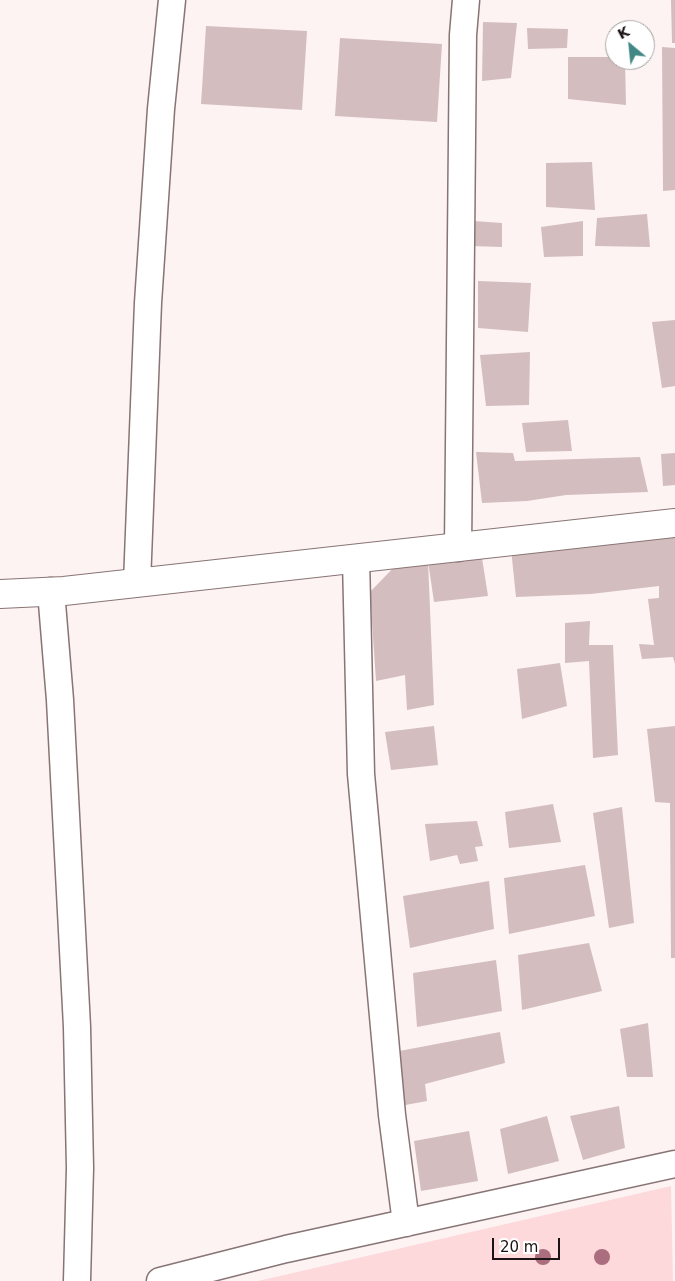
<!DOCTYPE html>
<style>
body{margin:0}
#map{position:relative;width:675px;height:1281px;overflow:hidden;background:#fdf3f3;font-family:"DejaVu Sans",sans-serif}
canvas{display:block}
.north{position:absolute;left:605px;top:20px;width:50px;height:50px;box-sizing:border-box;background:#fff;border:1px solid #a4a1a1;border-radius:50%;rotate:332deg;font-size:14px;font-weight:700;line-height:20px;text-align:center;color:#1b1314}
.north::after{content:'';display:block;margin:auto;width:18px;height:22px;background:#418884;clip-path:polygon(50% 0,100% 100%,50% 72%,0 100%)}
.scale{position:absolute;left:492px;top:1238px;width:68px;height:22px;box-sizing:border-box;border:2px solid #1b1314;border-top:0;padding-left:6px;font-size:15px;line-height:18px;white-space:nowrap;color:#1b1314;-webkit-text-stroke:4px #fff;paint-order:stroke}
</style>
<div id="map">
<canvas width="675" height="1281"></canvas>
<div class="north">K</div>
<div class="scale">20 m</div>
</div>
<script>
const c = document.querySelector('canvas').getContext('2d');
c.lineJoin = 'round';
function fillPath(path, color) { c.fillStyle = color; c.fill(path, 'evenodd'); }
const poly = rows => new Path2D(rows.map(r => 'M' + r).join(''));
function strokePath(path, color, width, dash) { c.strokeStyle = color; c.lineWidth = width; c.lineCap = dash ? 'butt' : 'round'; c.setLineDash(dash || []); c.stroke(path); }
fillPath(poly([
 [671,1186,673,1281,258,1281]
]), '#fdd9db');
fillPath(poly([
 [671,0,675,0,675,43,672,43],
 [483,22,517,23,511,78,482,81],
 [206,26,307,31,302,110,201,104],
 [527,28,568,29,567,48,528,49],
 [340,38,442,44,437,122,335,116],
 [662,47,675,48,675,190,663,191],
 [568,57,615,57,615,60,625,60,626,105,568,99],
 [592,162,595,210,546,207,546,163],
 [647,214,650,247,595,246,597,218],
 [474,221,502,223,502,247,470,246],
 [583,221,583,256,544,257,541,227],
 [478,281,531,283,528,332,478,328],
 [675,320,675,386,662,388,652,322],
 [530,352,529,405,486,406,480,355],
 [568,420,572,451,526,452,522,423],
 [476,452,513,453,515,461,640,457,648,492,566,495,527,501,482,503],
 [675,453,675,485,663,486,661,454],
 [657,538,675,538,675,664,673,657,642,659,639,644,654,645,648,599,659,598,659,586,591,594,516,597,511,549],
 [482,558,488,596,434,602,428,561],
 [428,561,434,705,407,710,405,675,376,681,370,592,397,564],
 [590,621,589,645,613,645,618,755,593,758,589,661,565,663,565,623],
 [560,663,567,706,522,719,517,669],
 [434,726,438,765,391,770,385,732],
 [675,726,675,958,671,958,670,803,655,802,647,729],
 [553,804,561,842,509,848,505,812],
 [622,807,634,923,609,928,593,813],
 [477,821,483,846,475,847,478,861,460,864,457,855,430,861,425,824],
 [585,865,595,916,509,934,504,878],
 [489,881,494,929,410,948,403,896],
 [589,943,602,991,522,1010,518,955],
 [496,960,502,1011,417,1027,413,973],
 [648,1023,653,1077,627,1077,620,1029],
 [500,1032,505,1063,425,1084,427,1101,400,1106,394,1052],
 [619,1106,625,1148,583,1160,570,1116],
 [547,1116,559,1161,508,1174,500,1129],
 [469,1131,478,1181,421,1191,414,1141]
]), '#d4bdbe');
const minor = poly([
 [458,548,463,35,466,0],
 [356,559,361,774,392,1115,406,1223],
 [137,583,148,303,161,109,172,0],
 [51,591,60,700,77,1027,80,1168,77,1281],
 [160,1281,286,1249,675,1164]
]);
const tertiary = poly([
 [0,594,64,591,675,523]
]);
strokePath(minor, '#887474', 29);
strokePath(tertiary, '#887474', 30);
strokePath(minor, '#fff', 26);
strokePath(tertiary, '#fff', 28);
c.fillStyle = '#aa6e7e';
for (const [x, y] of [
 [543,1257],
 [602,1257]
]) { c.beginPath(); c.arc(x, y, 8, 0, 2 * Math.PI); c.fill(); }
</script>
